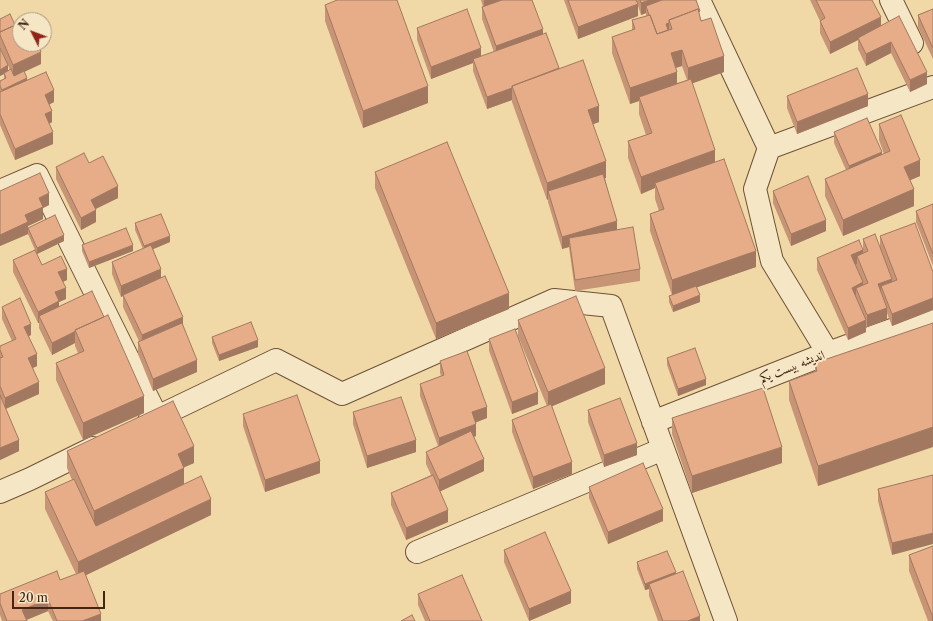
<!DOCTYPE html>
<meta charset="utf-8">
<style>
body{margin:0}
#map{position:relative;width:933px;height:621px;overflow:hidden;background:#f0d8a7;font-family:"Libre Caslon Text",serif}
canvas{display:block}
.north{position:absolute;left:12px;top:12px;width:40px;height:40px;box-sizing:border-box;background:#f5e6c6;border:1px solid #ae997e;border-radius:50%;rotate:312deg;font-size:11px;font-weight:700;line-height:16px;text-align:center;color:#442512}
.north::after{content:'';display:block;margin:auto;width:14px;height:18px;background:#8f2418;clip-path:polygon(50% 0,100% 100%,50% 72%,0 100%)}
.scale{position:absolute;left:12px;top:591px;width:93px;height:18px;box-sizing:border-box;border:2px solid #442512;border-top:0;padding-left:5px;font-size:12px;line-height:14px;white-space:nowrap;color:#442512;-webkit-text-stroke:3px #f5e6c6;paint-order:stroke}
</style>
<div id="map">
<canvas width="933" height="621"></canvas>
<div class="north">N</div>
<div class="scale">20 m</div>
</div>
<script>
const c = document.querySelector('canvas').getContext('2d');
c.lineJoin = 'round';
const poly = rows => new Path2D(rows.map(r => 'M' + r).join(''));
function strokePath(path, color, width, dash) { c.strokeStyle = color; c.lineWidth = width; c.lineCap = dash ? 'butt' : 'round'; c.setLineDash(dash || []); c.stroke(path); }
function fillPath(path, color) { c.fillStyle = color; c.fill(path, 'evenodd'); }
function label(font, color, halo, rows, align = 'center') {
  c.font = font + ' "Libre Caslon Text",Amiri,serif'; c.lineWidth = 4; c.setLineDash([]); c.textBaseline = 'middle'; c.strokeStyle = halo; c.fillStyle = color; for (const [text, x, y, turn = 0] of rows) {
    c.save(); c.translate(x, y); c.rotate((+turn || 0) * Math.PI / 180); c.textAlign = isNaN(turn) ? turn : align; if (halo) c.strokeText(text, 0, 0); c.fillText(text, 0, 0); c.restore();
  }
}
const street = poly([
 [699,0,769,148,755,189,772,261,828,353],
 [891,0,912,43],
 [769,148,933,87],
 [0,191,37,175,157,417],
 [149,421,276,360,342,394,554,300,611,306,726,621],
 [653,422,828,353,933,315],
 [0,492,30,479,93,448],
 [417,552,663,449]
]);
strokePath(street, '#6f5237', 24);
strokePath(street, '#f5e6c6', 22);
fillPath(poly([
 [481,0,532,0,543,34,559,68,599,122,593,124,606,178,605,178,617,230,640,269,640,281,575,291,569,247,562,249,548,202,548,199,547,200,512,102,512,100,487,109,473,71,473,63,431,79,417,40,417,28,481,57,494,52,482,19,482,7,483,7],
 [564,0,696,0,700,17,724,72,692,83,715,162,756,267,697,287,700,302,673,312,669,302,669,296,672,295,650,231,650,214,659,211,655,199,655,188,641,194,628,158,628,141,646,135,639,114,639,101,630,104,612,53,612,37,632,30,632,20,646,16,646,13,641,15,638,6,638,16,578,39],
 [682,66,687,80,677,83,676,68],
 [810,0,872,0,881,26,927,84,910,92,891,53,866,66,858,49,858,40,830,54,820,33,820,21],
 [325,5,428,103,363,128,325,21],
 [933,9,933,59,918,27,918,15],
 [0,19,15,25,41,64,24,72,27,80,54,102,49,105,52,122,49,124,53,144,15,160,0,125,0,81,4,79,4,74,0,76,0,48,8,70,10,70,0,47],
 [787,96,868,106,797,134,787,108],
 [879,124,920,176,910,180,914,206,843,236,825,196,825,179,846,170,834,143,834,132,882,155,884,154,879,140],
 [89,163,118,198,96,209,96,222,81,230,56,179,56,167],
 [375,172,509,309,436,339,375,188],
 [0,191,49,205,43,208,43,219,28,226,28,228,64,241,37,254,42,265,67,280,63,282,66,299,59,302,59,306,144,413,83,440,56,380,56,363,78,353,75,346,75,343,52,355,39,328,39,323,38,323,13,272,13,260,35,250,28,234,0,246],
 [773,191,826,231,791,246,773,203],
 [933,204,933,266,916,222,916,211],
 [135,223,170,242,153,249,161,278,183,326,197,372,153,391,138,354,138,342,139,341,123,307,123,296,121,297,112,274,112,262,143,249,135,230],
 [880,236,933,272,933,310,892,326,887,313,887,319,867,327,866,325,866,332,848,340,817,270,817,258,863,249,863,239,880,248],
 [82,245,133,251,89,268,82,251],
 [2,307,31,335,29,336,37,366,33,368,39,394,6,409,19,451,0,460,0,346,12,341,2,319],
 [518,320,605,384,552,406,572,474,533,489,512,432,512,420,547,406,518,336],
 [933,323,818,486,789,400,789,381,815,372,815,363],
 [212,337,258,347,219,361,212,343],
 [489,339,538,404,512,414,489,351],
 [667,358,706,385,678,396,667,365],
 [440,361,487,418,476,422,476,436,474,437,484,471,440,491,448,522,406,540,391,505,391,493,431,475,426,464,426,452,438,446,420,396,420,384,441,376,440,373],
 [588,410,637,455,604,467,588,422],
 [353,412,416,452,367,468,353,424],
 [243,414,320,473,265,492,243,426],
 [672,418,782,463,692,493,672,434],
 [67,451,194,463,184,467,184,484,211,515,86,575,101,621,53,621,48,611,26,620,27,621,2,621,0,615,0,594,60,580,76,574,45,509,45,492,72,480,67,468],
 [933,475,892,555,878,501,878,489],
 [589,487,663,521,608,544,589,498],
 [933,546,933,621,928,621,909,571,909,555],
 [504,550,571,603,529,621,504,562],
 [637,562,676,574,700,621,658,621,649,596,649,589,645,590,637,569],
 [418,594,482,621,425,621,418,605]
]), '#c79576');
fillPath(poly([
 [484,0,517,0,484,10],
 [650,0,684,0,646,6,646,13,641,15,641,3],
 [638,4,638,16,578,39,578,27],
 [881,17,881,29,858,38,858,40,830,54,830,42],
 [669,23,669,33,666,24],
 [543,29,543,41,496,58,496,46],
 [891,42,891,53,866,66,866,54],
 [481,48,481,60,473,59,473,63,431,79,431,67],
 [682,50,682,66,671,69,671,53],
 [41,52,41,64,13,77,13,65],
 [724,56,724,72,688,85,688,68],
 [8,65,8,71,4,73,4,74,0,76,0,70],
 [677,72,677,88,639,97,639,101,630,104,630,88],
 [927,72,927,84,910,92,910,80],
 [27,78,27,84,2,96,2,90],
 [428,86,428,103,363,128,363,111],
 [512,88,512,100,487,109,487,97],
 [54,90,54,102,45,106,45,95],
 [868,94,868,106,797,134,797,122],
 [599,106,599,122,588,126,588,110],
 [52,111,52,122,45,126,45,114],
 [53,132,53,144,15,160,15,149],
 [715,150,715,166,655,183,655,188,641,194,641,177],
 [882,152,882,164,849,178,849,166],
 [920,160,920,176,904,183,904,167],
 [606,161,606,178,551,198,548,191,548,199,547,200,547,183],
 [118,186,118,198,91,211,91,200],
 [914,189,914,206,843,236,843,220],
 [49,193,49,205,43,208,43,219,28,226,28,234,0,246,0,235,25,215,39,198],
 [96,210,96,222,81,230,81,218],
 [826,220,826,231,791,246,791,234],
 [617,221,617,233,569,238,569,247,562,249,562,237],
 [64,235,64,241,37,254,37,248],
 [170,236,170,242,144,253,144,246],
 [133,245,133,251,89,268,89,262],
 [863,250,863,262,857,256,857,264,851,267,851,255],
 [756,251,756,267,672,296,672,280],
 [67,269,67,280,58,284,58,272],
 [161,269,161,281,123,295,123,296,121,297,121,286],
 [892,279,892,290,881,286,881,295,878,284],
 [863,282,863,294,856,288,856,297,852,299,852,288],
 [66,288,66,299,59,302,59,313,39,316,39,323,38,323,38,312,55,292],
 [509,293,509,309,436,339,436,323],
 [700,295,700,302,673,312,673,306],
 [933,298,933,310,892,326,892,314],
 [887,308,887,319,867,327,867,315],
 [183,317,183,329,142,347,142,335],
 [866,320,866,332,848,340,848,328],
 [31,324,31,335,24,338,24,327],
 [75,331,75,343,52,355,52,343],
 [258,340,258,347,219,361,219,355],
 [37,354,37,366,28,370,28,358],
 [197,360,197,372,153,391,153,379],
 [605,368,605,384,548,408,548,392],
 [706,379,706,385,678,396,678,389],
 [39,382,39,394,5,409,5,398],
 [538,392,538,404,512,414,512,402],
 [144,396,144,413,83,440,83,423],
 [487,407,487,418,472,424,472,412],
 [476,424,476,436,439,449,439,438],
 [933,427,933,447,818,486,818,466],
 [19,440,19,451,0,460,0,448],
 [416,440,416,452,367,468,367,456],
 [637,443,637,455,604,467,604,455],
 [194,446,194,463,178,470,178,454],
 [782,447,782,463,692,493,692,476],
 [484,459,484,471,439,492,439,480],
 [320,461,320,473,265,492,265,480],
 [572,462,572,474,533,489,533,477],
 [184,468,184,484,94,527,94,511],
 [211,499,211,515,78,579,78,562],
 [663,509,663,521,608,544,608,532],
 [448,510,448,522,406,540,406,528],
 [933,533,933,544,892,555,892,543],
 [676,572,676,578,649,584,649,589,645,590,645,584],
 [571,591,571,603,529,621,529,609],
 [48,599,48,611,24,621,22,610],
 [101,614,101,621,82,621],
 [932,615,933,615,933,621,932,621],
 [700,616,700,621,688,621]
]), '#a27960');
const building = poly([
 [337,0,397,0,428,86,363,111,325,5,337,0],
 [502,0,532,0,543,29,496,46,482,7,502,0],
 [568,0,636,0,638,4,578,27,568,0],
 [640,0,650,0,641,3,640,0],
 [662,0,696,0,700,11,699,12,698,9,669,20,669,23,666,24,668,30,657,34,650,15,649,15,646,6,662,0],
 [816,0,872,0,881,17,830,42,820,21,825,18,816,0],
 [467,9,481,48,431,67,417,28,467,9],
 [698,9,701,21,711,18,724,56,688,68,682,50,671,53,677,72,630,88,612,37,635,29,632,20,650,15,657,34,672,29,669,20,698,9],
 [933,9,933,48,918,15,933,9],
 [10,14,15,25,0,32,0,19,10,14],
 [899,16,927,72,910,80,891,42,866,54,858,38,899,16],
 [20,23,20,44,38,44,41,52,13,65,0,35,0,32,20,23],
 [546,33,559,68,512,86,512,88,487,97,473,59,546,33],
 [0,48,8,65,0,70,0,48],
 [583,60,599,106,588,110,606,161,547,183,512,86,583,60],
 [857,68,868,94,797,122,787,96,857,68],
 [11,69,14,76,24,71,27,78,2,90,0,86,0,81,6,78,4,73,11,69],
 [46,72,54,90,45,95,52,111,45,114,53,132,15,149,0,114,0,92,46,72],
 [691,79,715,150,641,177,628,141,652,133,639,97,691,79],
 [901,115,920,160,904,167,914,189,843,220,825,179,890,151,879,124,901,115],
 [867,118,882,152,849,166,834,132,867,118],
 [447,142,509,293,436,323,375,172,447,142],
 [84,153,89,163,103,156,118,186,91,200,96,210,81,218,56,167,84,153],
 [724,159,756,251,672,280,650,214,664,209,655,183,724,159],
 [40,173,49,193,39,198,43,207,25,215,28,222,0,235,0,191,40,173],
 [603,174,617,221,562,237,548,191,603,174],
 [808,176,826,220,791,234,773,191,808,176],
 [933,204,933,254,916,211,933,204],
 [161,214,170,236,144,246,135,223,161,214],
 [55,215,64,235,37,248,28,228,55,215],
 [915,223,933,272,933,298,892,314,881,286,897,280,880,236,915,223],
 [633,227,640,269,575,280,569,238,633,227],
 [126,228,133,245,89,262,82,245,126,228],
 [875,234,892,279,878,284,887,308,867,315,856,288,868,283,857,256,868,251,863,239,875,234],
 [859,240,863,250,851,255,863,282,852,288,866,320,848,328,817,258,859,240],
 [151,245,161,269,121,286,112,262,151,245],
 [35,250,42,265,61,256,67,269,58,272,66,288,55,292,59,301,38,312,13,260,35,250],
 [165,276,183,317,142,335,123,295,165,276],
 [696,286,700,295,673,306,669,296,696,286],
 [92,291,104,317,75,330,76,331,52,343,39,316,92,291],
 [576,296,605,368,548,392,518,320,576,296],
 [20,298,31,324,24,327,37,354,28,358,39,382,5,398,0,386,0,358,3,357,0,350,0,346,16,339,2,307,20,298],
 [108,315,144,396,83,423,56,363,84,351,75,330,108,315],
 [251,322,258,340,219,355,212,337,251,322],
 [182,323,197,360,153,379,138,342,182,323],
 [933,323,933,427,818,466,789,381,817,371,815,363,933,323],
 [515,329,538,392,512,402,489,339,515,329],
 [695,348,706,379,678,389,667,358,695,348],
 [467,351,487,407,472,412,476,424,439,438,420,384,444,375,440,361,467,351],
 [763,388,782,447,692,476,672,418,763,388],
 [0,395,19,440,0,448,0,395],
 [297,395,320,461,265,480,243,414,297,395],
 [401,397,416,440,367,456,353,412,401,397],
 [620,398,637,443,604,455,588,410,620,398],
 [173,401,194,446,178,454,184,468,94,511,67,451,173,401],
 [551,404,572,462,533,477,512,420,551,404],
 [471,431,484,459,439,480,426,452,471,431],
 [643,463,663,509,608,532,589,487,643,463],
 [433,475,448,510,406,528,391,493,433,475],
 [933,475,933,533,892,543,878,489,933,475],
 [201,476,211,499,78,562,45,492,74,479,96,526,201,476],
 [545,532,571,591,529,609,504,550,545,532],
 [933,546,933,615,932,615,909,555,933,546],
 [667,551,676,572,645,584,637,562,667,551],
 [57,571,60,580,84,571,101,614,82,621,57,621,48,599,22,610,27,621,7,621,0,603,0,594,57,571],
 [683,571,700,616,688,621,663,621,649,584,683,571],
 [462,575,482,621,430,621,418,594,462,575],
 [412,615,415,621,401,621,412,615]
]);
fillPath(building, '#e7ad89');
strokePath(building, '#a27960', 1);
label('13px', '#442512', '#f5e6c6', [
 ["اندیشه بیست یکم",792,367,-21]
]);
</script>
